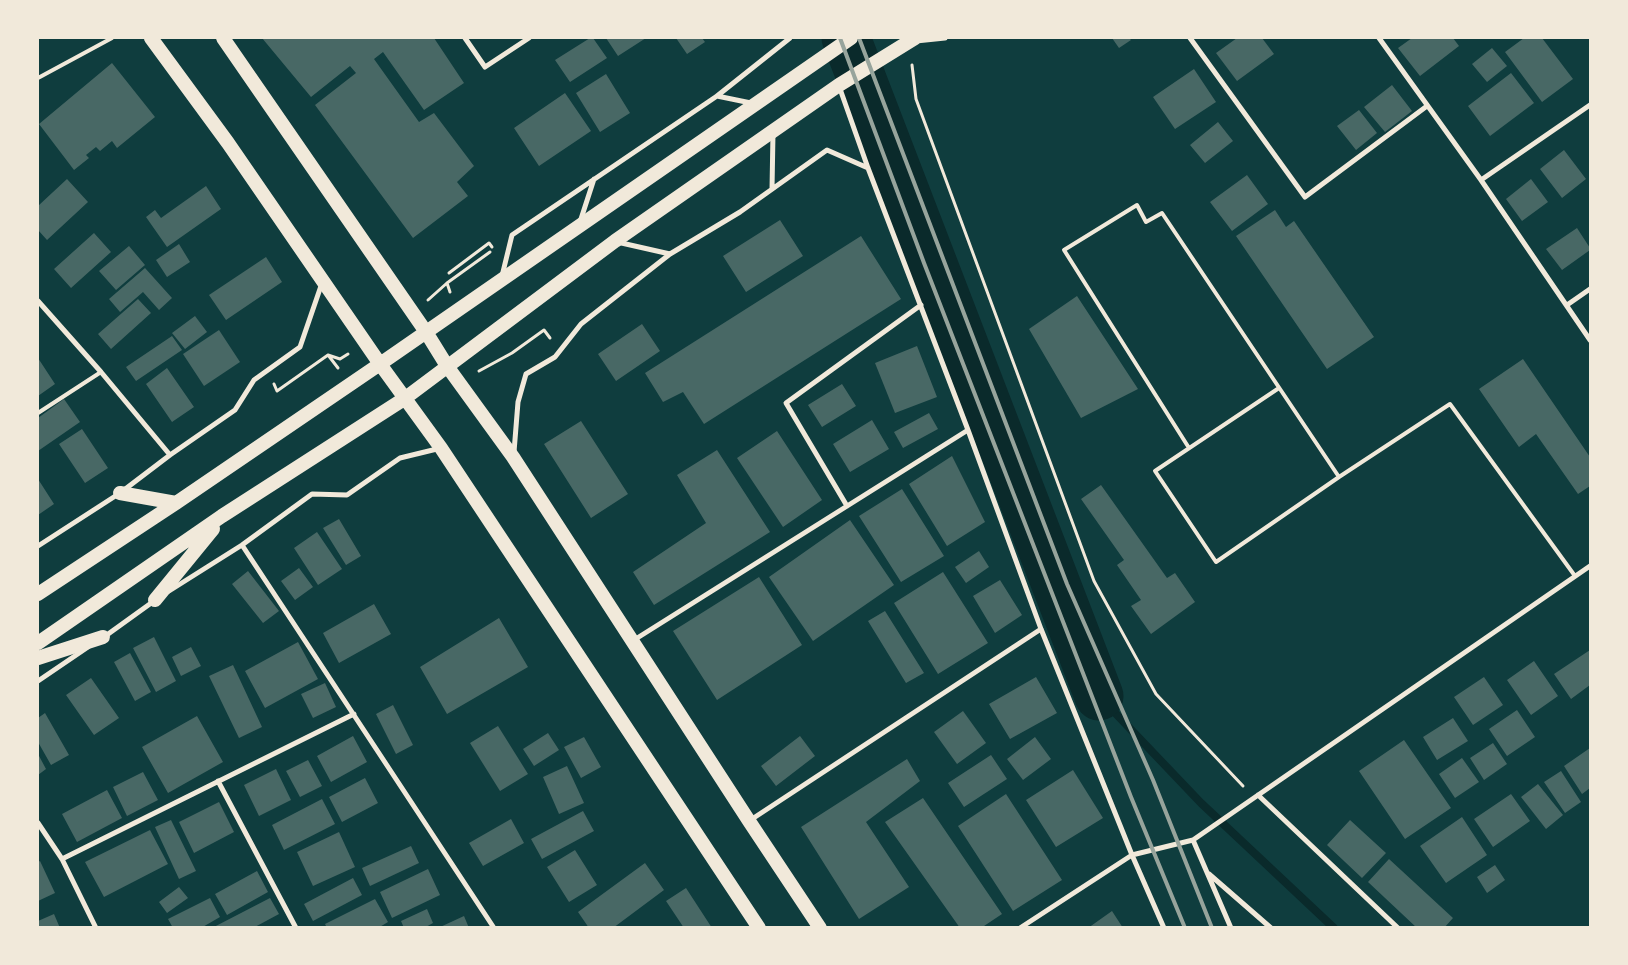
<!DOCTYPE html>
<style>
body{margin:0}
#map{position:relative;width:1628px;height:965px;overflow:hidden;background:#0f3d3e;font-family:"Archivo Narrow",sans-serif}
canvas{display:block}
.frame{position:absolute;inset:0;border:39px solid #f1e9da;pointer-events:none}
</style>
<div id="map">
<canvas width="1628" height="965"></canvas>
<div class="frame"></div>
</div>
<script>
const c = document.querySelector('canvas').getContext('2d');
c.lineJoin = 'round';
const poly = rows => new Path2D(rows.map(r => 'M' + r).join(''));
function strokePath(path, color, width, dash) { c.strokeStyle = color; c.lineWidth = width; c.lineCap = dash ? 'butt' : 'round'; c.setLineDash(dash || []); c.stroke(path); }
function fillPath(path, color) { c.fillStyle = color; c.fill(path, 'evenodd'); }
strokePath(poly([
 [1099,696,1201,803,1334,928]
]), '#0a2a2b', 8);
strokePath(poly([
 [846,38,1099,696]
]), '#0a2a2b', 49);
fillPath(poly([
 [262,38,434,38,464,83,424,110,383,52,374,59,419,122,434,113,474,166,457,182,468,196,413,238,315,105,356,73,350,66,311,97],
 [590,38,593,38,607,58,570,82,555,60],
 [606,38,646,38,618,56],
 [676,38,702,38,705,42,687,54],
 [1112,38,1129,38,1131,40,1119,48],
 [1237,38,1262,38,1274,54,1237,81,1216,53],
 [1412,38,1453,38,1459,46,1420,76,1398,48],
 [1524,38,1542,38,1573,79,1542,102,1505,52],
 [1492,48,1507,66,1487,82,1472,64],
 [112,63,155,117,117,148,112,141,100,151,96,147,86,155,89,158,74,170,39,124],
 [1194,69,1216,102,1175,129,1153,97],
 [1511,73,1534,103,1490,136,1468,106],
 [606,74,630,113,600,132,576,93],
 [1392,85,1412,111,1385,132,1364,107],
 [565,93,591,131,539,166,514,128],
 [1359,110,1377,133,1356,150,1337,126],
 [1218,122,1233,141,1205,163,1190,145],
 [1564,150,1586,179,1562,198,1540,169],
 [1247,175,1268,204,1232,231,1210,202],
 [67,179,88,202,47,240,38,230,38,206],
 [1531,179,1548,202,1522,221,1506,199],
 [206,186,221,209,167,247,146,217,155,210,161,218],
 [1275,210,1286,227,1294,221,1374,337,1327,369,1236,236],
 [780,220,803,256,746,292,723,256],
 [1577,228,1590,248,1590,250,1562,270,1546,249],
 [94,233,111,252,71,288,54,269],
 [861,236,901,299,704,424,683,392,663,402,645,373],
 [179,244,190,262,167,277,156,260],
 [129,246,145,265,116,290,99,271],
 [266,257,282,282,226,320,209,295],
 [145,268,172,298,159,310,143,292,120,312,109,299],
 [1077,296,1138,389,1081,418,1029,329],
 [138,299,151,313,111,349,98,334],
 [195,316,207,332,185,349,172,333],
 [642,324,660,351,616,381,598,354],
 [219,330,240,362,204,386,183,354],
 [172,336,182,350,136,381,126,367],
 [917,346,937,397,895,413,875,363],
 [38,358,55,384,38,396],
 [1523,359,1590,457,1590,486,1578,494,1536,434,1519,447,1479,389],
 [167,368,194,407,172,422,146,384],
 [842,384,856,406,822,427,808,405],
 [64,399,80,422,38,451,38,418],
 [929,413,938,429,903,448,894,432],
 [872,420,889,449,850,472,833,444],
 [581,421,628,494,591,518,544,444],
 [82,429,108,468,85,483,59,444],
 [777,431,822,500,783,527,737,458],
 [717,450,770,532,654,605,633,572,706,523,677,475],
 [952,456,985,522,947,546,909,484],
 [38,479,54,504,38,515],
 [1101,485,1167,578,1175,573,1195,602,1151,634,1131,606,1141,600,1117,565,1124,560,1081,499],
 [902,489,944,556,901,582,859,516],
 [339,519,361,556,346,565,323,528],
 [850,520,894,585,813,641,769,577],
 [317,532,342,569,318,585,294,548],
 [979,551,989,567,966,583,955,567],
 [299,568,313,587,295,600,281,581],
 [248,571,279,611,263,623,232,584],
 [943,572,988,643,938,674,894,603],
 [759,577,802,645,717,700,673,631],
 [1000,580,1022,615,995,633,973,596],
 [374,604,391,634,339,663,323,633],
 [885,611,924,673,906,683,868,621],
 [499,618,528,667,447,714,420,667],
 [154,637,176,681,156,692,133,648],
 [298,642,318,679,265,708,245,671],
 [191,647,201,666,181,676,172,657],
 [1590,650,1590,685,1571,699,1554,674],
 [130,653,151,692,135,701,114,662],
 [1534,661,1558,696,1531,715,1507,680],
 [233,665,262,727,239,738,209,676],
 [1036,677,1057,713,1010,739,989,704],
 [1484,677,1503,705,1473,725,1454,697],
 [91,678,119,718,94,735,66,695],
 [325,683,336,707,313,718,301,694],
 [393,705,413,745,396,754,376,714],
 [1517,710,1535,737,1507,756,1489,729],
 [963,711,986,743,957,764,934,732],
 [45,713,69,755,51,765,38,742,38,718],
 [197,716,223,762,168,793,142,747],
 [1453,718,1468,741,1437,760,1423,737],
 [498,726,528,774,500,791,470,743],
 [548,733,559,750,534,766,523,749],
 [353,736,367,762,331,782,317,756],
 [800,736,815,756,776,786,761,766],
 [584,737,601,767,581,778,564,747],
 [1035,737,1051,759,1023,780,1007,759],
 [1404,740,1451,808,1405,839,1359,771],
 [1493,743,1507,764,1484,780,1470,758],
 [1590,748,1590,788,1582,794,1564,766],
 [38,754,46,769,38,775],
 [991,755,1007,779,964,807,948,783],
 [1462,758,1479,782,1455,798,1439,774],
 [907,759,920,781,866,822,909,887,859,919,801,827],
 [308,760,322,786,300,797,286,771],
 [567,766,584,803,559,814,543,777],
 [276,769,291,800,259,816,244,785],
 [1073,770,1103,818,1056,847,1026,800],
 [1561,771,1581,802,1565,813,1544,782],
 [143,772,158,800,127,816,113,787],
 [365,778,378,803,342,822,329,797],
 [1538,784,1563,815,1546,829,1521,797],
 [107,790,122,818,77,842,62,814],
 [1006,794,1062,880,1013,911,958,826],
 [1511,794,1530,821,1493,847,1474,819],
 [923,798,1002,914,981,928,960,928,885,822],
 [322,799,335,824,284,850,272,825],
 [219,802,234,832,194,853,179,822],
 [583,811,594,831,542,859,531,839],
 [1462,817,1487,855,1446,883,1420,846],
 [511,819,524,843,483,866,469,843],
 [171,820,196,871,179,879,155,827],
 [1350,820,1386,853,1362,878,1327,845],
 [150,830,168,864,104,897,85,862],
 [339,832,355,867,313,886,297,852],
 [411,846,419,863,370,886,362,868],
 [575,850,597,885,569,902,547,867],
 [1389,859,1453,918,1444,928,1417,928,1368,882],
 [40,861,55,893,38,901,38,862],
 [645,863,664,890,613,928,589,928,578,912],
 [1495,865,1505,880,1487,893,1477,877],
 [428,869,440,895,392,918,380,892],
 [257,871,268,892,227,915,215,894],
 [353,878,362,895,313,921,304,904],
 [179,887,188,898,167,913,159,902],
 [686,888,712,928,684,928,666,901],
 [210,898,220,917,201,928,173,928,168,919],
 [270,898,279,914,253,928,212,928],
 [375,899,388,922,378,928,327,928,325,924],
 [427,909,433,923,424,928,404,928,401,921],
 [1112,911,1123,928,1088,928],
 [54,914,60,928,39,928,38,921],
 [464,916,469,928,438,928]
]), '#486865');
strokePath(poly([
 [912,65,916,99,1094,581,1156,694,1243,786],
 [449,273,489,243,492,247],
 [447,283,450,292],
 [428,300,447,283,490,252],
 [328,355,338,368],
 [328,355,340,359,348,354],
 [479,371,512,353,544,330,550,338],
 [274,384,277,391,328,355]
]), '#f1e9da', 3);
strokePath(poly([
 [38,78,112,38],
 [1279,388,1155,471,1216,562,1339,477],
 [38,413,101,372],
 [1189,448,1064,250,1137,205,1146,222,1162,213,1339,477,1450,404,1575,576]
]), '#f1e9da', 4);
strokePath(poly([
 [465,38,485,67,529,38],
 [1190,38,1305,197,1427,106],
 [1379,38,1481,180,1590,340],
 [916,41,945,38],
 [839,86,868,168,968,430,1041,629,1132,855,1164,928],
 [717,96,751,103],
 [1481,180,1590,105],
 [772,189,773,133],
 [580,222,594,179],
 [617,242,670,254],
 [502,276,512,235,717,96,790,38],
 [38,301,101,372,170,455],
 [1567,305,1590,289],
 [514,452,518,402,526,374,555,357,581,324,670,254,740,212,827,150,868,168],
 [847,506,786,403,921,305],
 [242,545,494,928],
 [38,546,120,493,170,455,235,410,254,380,300,347,322,283],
 [169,591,242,545,312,494,347,495,400,458,441,448],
 [104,637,154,601],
 [634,640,968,430],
 [38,681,88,647],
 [218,781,296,928],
 [1258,795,1398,928],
 [749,821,1041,629],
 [38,823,62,859,96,928],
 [1193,840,1231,928],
 [62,859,354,714],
 [1209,874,1271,928],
 [1020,928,1132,855,1193,840,1590,566]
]), '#f1e9da', 5);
strokePath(poly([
 [151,38,228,143,380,364,441,448,759,928],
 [223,38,426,332,447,366,513,457,749,821,820,928],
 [120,493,176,503],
 [38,594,176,503,380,364,851,38],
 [155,600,213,529],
 [38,643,222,516,404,399,615,241,839,85,915,38],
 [38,658,103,637]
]), '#f1e9da', 14);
strokePath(poly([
 [840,38,924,263,1131,797,1185,928],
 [859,38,1067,584,1153,780,1212,928]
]), '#97a49c', 4);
</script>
